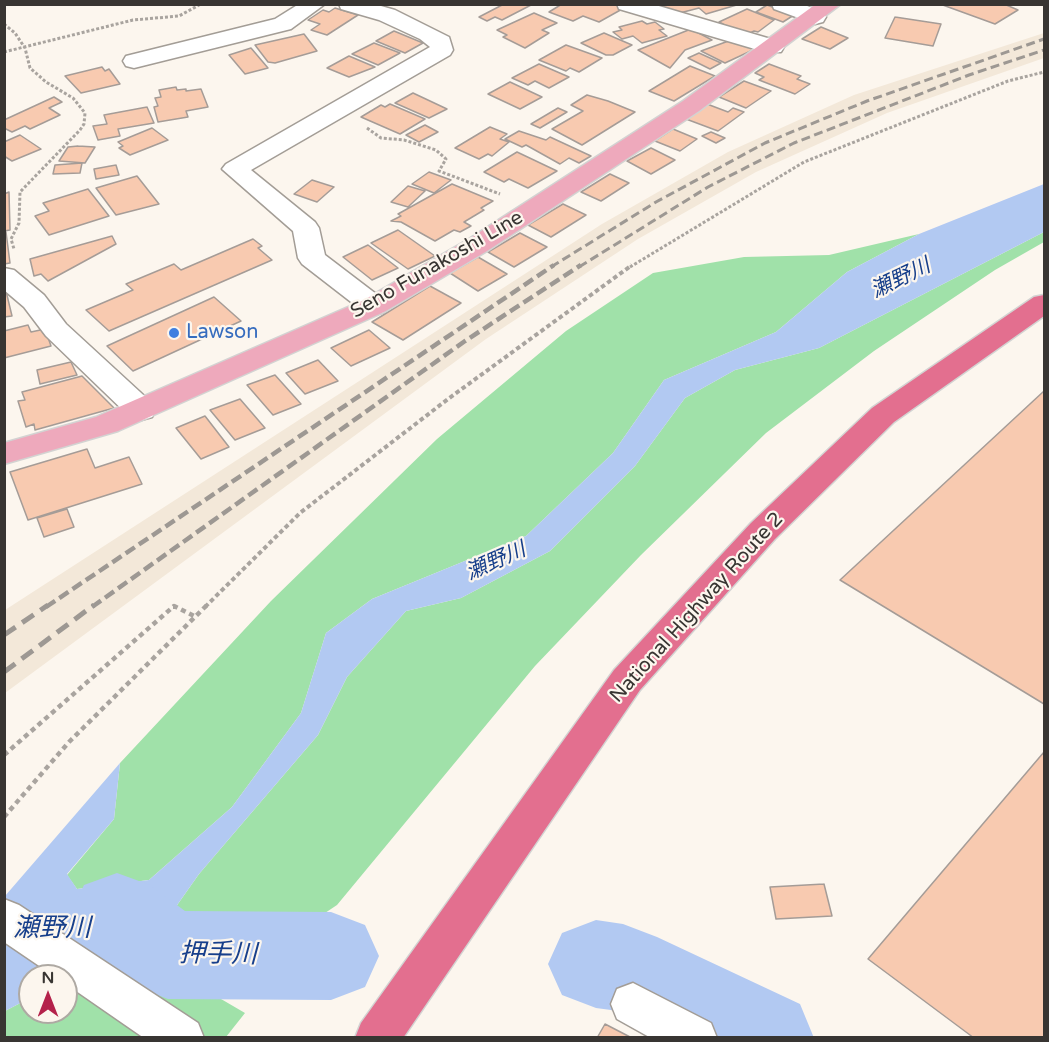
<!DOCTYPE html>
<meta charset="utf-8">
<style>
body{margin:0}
#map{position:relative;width:1049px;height:1042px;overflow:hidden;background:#fcf6ee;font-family:"Varela Round",sans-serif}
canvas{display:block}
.frame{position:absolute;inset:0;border:6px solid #383532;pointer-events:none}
.north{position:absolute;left:18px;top:964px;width:60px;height:60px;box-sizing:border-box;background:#fcf6ee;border:2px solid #aea9a3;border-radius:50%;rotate:0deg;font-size:16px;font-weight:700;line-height:24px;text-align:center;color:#383532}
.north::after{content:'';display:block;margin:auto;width:21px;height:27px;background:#b4224b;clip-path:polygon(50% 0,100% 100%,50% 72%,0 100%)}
</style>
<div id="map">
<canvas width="1049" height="1042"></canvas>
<div class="frame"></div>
<div class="north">N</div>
</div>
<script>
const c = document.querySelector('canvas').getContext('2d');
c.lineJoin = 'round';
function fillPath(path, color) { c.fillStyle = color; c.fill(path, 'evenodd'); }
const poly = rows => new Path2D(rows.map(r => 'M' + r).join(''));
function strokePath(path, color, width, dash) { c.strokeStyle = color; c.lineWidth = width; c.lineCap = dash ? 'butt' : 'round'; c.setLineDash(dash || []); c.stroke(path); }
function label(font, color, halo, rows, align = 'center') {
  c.font = font + ' "Varela Round","Noto Sans JP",sans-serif'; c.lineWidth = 4.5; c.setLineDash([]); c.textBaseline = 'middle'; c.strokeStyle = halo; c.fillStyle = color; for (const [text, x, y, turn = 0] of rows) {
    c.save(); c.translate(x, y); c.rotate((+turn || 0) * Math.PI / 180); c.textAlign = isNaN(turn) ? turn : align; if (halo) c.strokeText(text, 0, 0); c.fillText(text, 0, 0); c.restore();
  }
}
fillPath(poly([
 [1044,33,1044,58,887,113,756,172,638,239,486,339,5,693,5,610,602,224,728,152,854,95]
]), '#f3e8d9');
fillPath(poly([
 [1044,232,1044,242,995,270,874,351,766,433,641,555,535,666,337,905,262,955,212,967,156,935,199,874,318,735,347,677,406,611,461,598,550,551,635,466,685,398,735,370,819,348],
 [919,234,847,272,776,332,664,380,613,453,526,536,372,599,326,633,301,713,232,807,149,880,77,889,67,875,114,819,120,763,271,601,437,439,566,331,653,273,744,257,829,255],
 [132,947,245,1013,226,1037,5,1038,5,1011,30,998,30,1012,66,1012,66,980]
]), '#a0e1a9');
fillPath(poly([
 [1044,184,1044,232,819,348,735,370,685,398,635,466,550,551,461,598,406,611,347,677,318,735,199,874,156,935,66,980,66,976,30,976,30,998,5,1011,5,896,120,763,114,819,67,874,77,889,149,880,232,807,301,713,326,633,372,599,526,536,613,453,664,380,776,332,847,272,919,234]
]), '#b2c9f2');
fillPath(poly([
 [117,873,150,885,185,911,331,912,365,925,379,956,365,987,331,1000,168,999,134,986,84,945,70,915,84,885,117,873],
 [596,920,623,924,657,937,800,1004,814,1038,664,1038,611,1010,596,1008,562,995,548,964,562,933,596,920]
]), '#b2c9f2');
const building = poly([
 [504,4,533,4,502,20,495,17,487,21,479,17,504,4],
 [562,4,615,4,624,8,599,22,583,16,573,21,549,12,562,4],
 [658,4,740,4,706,14,699,8,672,15,658,4],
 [940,4,1004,4,1018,10,995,24,940,4],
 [767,5,794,15,783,22,756,12,767,5],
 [335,8,358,15,327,35,311,30,320,24,308,20,323,10,329,12,335,8],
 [747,9,774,20,758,32,754,31,748,34,719,27,723,24,719,22,747,9],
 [534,13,557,23,542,30,549,33,525,48,503,37,507,35,497,30,534,13],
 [895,17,941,24,933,46,885,38,895,17],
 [642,21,647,24,655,22,664,29,659,30,667,36,642,43,633,36,622,39,613,32,622,30,619,27,642,21],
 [821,27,848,38,830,49,802,39,821,27],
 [691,29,712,40,685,50,670,68,638,50,691,29],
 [394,31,423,43,405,53,376,41,394,31],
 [604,33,632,45,613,55,606,55,581,43,604,33],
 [304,34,317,51,275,63,268,62,255,45,304,34],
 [734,39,755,49,725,63,701,51,734,39],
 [374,43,400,53,378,65,352,54,374,43],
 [566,45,602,58,579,72,570,68,566,71,539,60,566,45],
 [251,48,268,68,245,74,229,55,251,48],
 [699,53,721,63,710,69,688,58,699,53],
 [349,56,375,67,349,77,327,68,349,56],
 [539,64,569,77,549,88,535,81,528,85,512,78,539,64],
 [769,64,801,76,797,79,810,84,795,94,759,80,764,77,755,73,769,64],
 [690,66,715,76,674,101,649,91,690,66],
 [102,67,105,71,109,69,120,84,81,93,65,76,102,67],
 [744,81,771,91,746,108,719,97,744,81],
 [510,82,542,97,520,109,488,94,510,82],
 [176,87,177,90,186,89,186,91,201,89,208,107,186,111,188,117,158,122,154,107,158,106,155,98,161,97,159,90,176,87],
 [413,93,447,109,429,118,395,103,413,93],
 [587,95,608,101,635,112,582,145,552,129,583,111,571,105,587,95],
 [54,97,62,102,49,108,60,115,30,129,25,126,12,132,4,128,4,120,54,97],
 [390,104,425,119,400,134,361,117,381,105,385,107,390,104],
 [707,104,728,112,733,108,744,112,718,131,686,119,707,104],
 [147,107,154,123,118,129,120,136,98,140,93,126,107,124,104,115,147,107],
 [558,108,567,112,540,128,531,124,558,108],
 [425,125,438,132,419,142,406,135,425,125],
 [490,127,507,134,500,139,509,142,492,156,488,154,479,159,455,148,490,127],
 [152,128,168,140,130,155,119,148,123,146,118,142,152,128],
 [673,129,697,139,680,151,655,141,673,129],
 [519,131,546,140,550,137,591,156,579,163,569,158,560,164,526,145,522,147,505,139,519,131],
 [711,132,725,138,716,143,702,136,711,132],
 [20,135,41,149,12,161,4,156,4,142,20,135],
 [78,146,95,147,85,163,59,161,68,147,78,146],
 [651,148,675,160,651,174,627,161,651,148],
 [517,152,557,171,528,188,509,179,504,182,484,172,517,152],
 [82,163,80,173,53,174,55,165,82,163],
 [116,165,119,175,96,179,94,169,116,165],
 [429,172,451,180,434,193,412,184,429,172],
 [610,174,629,183,601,201,581,192,610,174],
 [137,176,159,204,116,215,96,188,137,176],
 [312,180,334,187,317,202,294,194,312,180],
 [452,184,493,201,481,208,484,210,464,222,471,226,460,232,454,230,435,241,401,222,391,221,401,216,398,214,452,184],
 [408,186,425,191,408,207,391,202,408,186],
 [88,189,109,216,49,235,35,216,49,211,43,203,88,189],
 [9,192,10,230,4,231,4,194,9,192],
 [563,204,586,215,551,237,528,225,563,204],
 [398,230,435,256,408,269,371,243,398,230],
 [6,232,10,263,4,264,4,233,6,232],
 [520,233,547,247,514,267,488,252,520,233],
 [112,236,116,244,48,281,41,274,34,276,30,259,112,236],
 [253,239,262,246,258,248,272,260,109,331,86,310,133,290,126,284,174,264,181,270,253,239],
 [368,245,398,268,372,280,343,257,368,245],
 [478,257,507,274,478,291,450,273,478,257],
 [430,286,461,303,403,340,372,322,430,286],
 [6,291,12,316,4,317,4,292,6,291],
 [214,297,241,321,133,371,107,346,214,297],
 [28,325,31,332,45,329,51,346,4,358,4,331,28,325],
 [369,330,390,348,351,366,331,348,369,330],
 [318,360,338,381,305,394,286,373,318,360],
 [71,362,77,375,40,384,37,370,71,362],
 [275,375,301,404,273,415,247,385,275,375],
 [82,376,114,408,35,430,34,424,26,427,18,401,25,400,22,392,82,376],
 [1044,391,1044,704,840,580,1044,391],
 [240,399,265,428,235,440,210,410,240,399],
 [205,416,229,447,201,459,176,428,205,416],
 [87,449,95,468,129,457,142,484,28,520,10,472,87,449],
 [67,509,74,527,44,537,37,518,67,509],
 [1044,752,1044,1038,974,1038,868,959,1044,752],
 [824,884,832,916,776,919,770,887,824,884],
 [605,1024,632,1038,597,1038,605,1024]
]);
fillPath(building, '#f8cab0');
strokePath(building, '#a59c97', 1.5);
const minor = poly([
 [299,4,325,4,291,29,134,68,126,66,123,61,126,56,275,19,299,4],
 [339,4,374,4,395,10,449,37,453,50,450,55,251,170,315,222,319,228,325,255,384,300,388,306,384,312,374,315,364,312,302,264,298,258,293,231,222,169,226,164,430,47,420,39,379,20,341,9,339,4],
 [617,4,652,4,781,42,784,47,781,52,765,52,619,9,617,4],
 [772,4,802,4,823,12,826,17,823,22,815,24,774,9,772,4],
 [4,268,14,270,44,295,66,324,152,403,156,410,152,417,141,420,130,417,46,336,24,307,4,290,4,268],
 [4,899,19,905,198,1023,204,1038,144,1038,66,984,66,976,54,976,4,942,4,899],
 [633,983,711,1023,717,1038,651,1038,617,1019,611,1004,617,989,633,983]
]);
const major = poly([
 [816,4,841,4,699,111,487,251,384,312,118,431,4,464,4,443,96,417,364,300,469,239,683,101,816,4]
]);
const highway = poly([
 [1044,295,1044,316,894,422,775,539,640,690,403,1038,355,1038,361,1023,614,670,751,523,872,408,1034,297,1044,295]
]);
strokePath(minor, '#a39d96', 3);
strokePath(major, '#d3d3d2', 3);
strokePath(highway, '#d3d3d2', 3);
strokePath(poly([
 [4,24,15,33,25,48,30,68,46,82,73,98,85,113,84,124,80,130,20,192,19,223,11,239,14,249],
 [4,52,133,20,179,16,201,4],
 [367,128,381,138,404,140,436,150,446,159,439,171,500,194],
 [630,267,804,162,1008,81,1044,72]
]), '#a9a49f', 3, [3, 2]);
strokePath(poly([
 [173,607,176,607],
 [205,607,300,513,448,399,632,265]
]), '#a9a49f', 4, [4.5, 3]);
strokePath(poly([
 [4,755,174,606,196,617],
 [4,817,69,742,207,605]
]), '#a9a49f', 4.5, [5, 4]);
fillPath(minor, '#fff');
fillPath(major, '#eea9bc');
fillPath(highway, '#e36f8f');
strokePath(poly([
 [551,267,656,202,765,143,867,101,1044,39],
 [579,267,708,187,794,143,969,75,1044,50]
]), '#9d9893', 3, [9, 4.5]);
strokePath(poly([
 [46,607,554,265],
 [92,607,465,341,581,265]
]), '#9d9893', 4.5, [11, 5]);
strokePath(poly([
 [4,635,48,605],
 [4,672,94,605]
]), '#9d9893', 5, [14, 8]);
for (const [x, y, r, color] of [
 [174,333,6,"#3f7fe0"]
]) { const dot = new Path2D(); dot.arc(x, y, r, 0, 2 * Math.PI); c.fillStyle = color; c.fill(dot); strokePath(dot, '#fcf6ee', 2); }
label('20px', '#383532', '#fcf6ee', [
 ["Seno Funakoshi Line",437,265,-30],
 ["National Highway Route 2",697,608,-48]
]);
label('20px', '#366cbe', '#fcf6ee', [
 ["Lawson",186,333]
], 'left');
label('italic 21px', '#173f8b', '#fcf6ee', [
 ["瀬野川",901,279,-26],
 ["瀬野川",496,562,-24]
]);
label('italic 26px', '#173f8b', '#fcf6ee', [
 ["瀬野川",52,929],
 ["押手川",218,955,1]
]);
</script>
